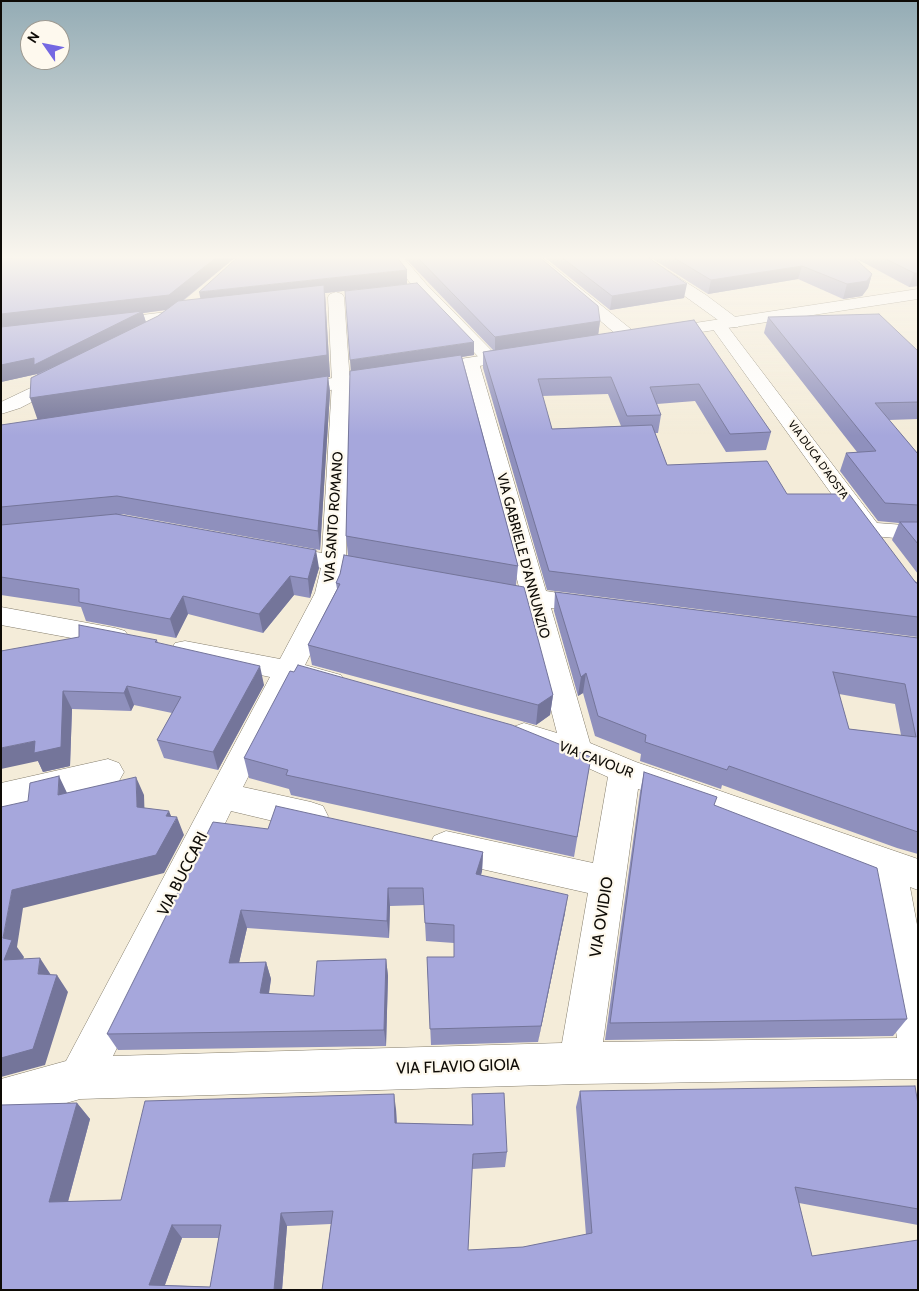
<!DOCTYPE html>
<style>
body{margin:0}
#map{position:relative;width:919px;height:1291px;overflow:hidden;background:#f4ecd9;font-family:Cabin,sans-serif}
canvas{display:block}
.frame{position:absolute;inset:0;border:2px solid #0e0b06;pointer-events:none}
.north{position:absolute;left:20px;top:20px;width:50px;height:50px;box-sizing:border-box;background:#fef9ee;border:1px solid #9e9a91;border-radius:50%;rotate:303deg;font-size:14px;font-weight:700;line-height:20px;text-align:center;color:#0e0b06}
.north::after{content:'';display:block;margin:auto;width:18px;height:22px;background:#7468e2;clip-path:polygon(50% 0,100% 100%,50% 72%,0 100%)}
</style>
<div id="map">
<canvas width="919" height="1291"></canvas>
<div class="frame"></div>
<div class="north">N</div>
</div>
<script>
const c = document.querySelector('canvas').getContext('2d');
c.lineJoin = 'round';
const poly = rows => new Path2D(rows.map(r => 'M' + r).join(''));
function strokePath(path, color, width, dash) { c.strokeStyle = color; c.lineWidth = width; c.lineCap = dash ? 'butt' : 'round'; c.setLineDash(dash || []); c.stroke(path); }
function fillPath(path, color) { c.fillStyle = color; c.fill(path, 'evenodd'); }
function label(font, color, halo, rows, align = 'center') {
  c.font = font + ' Cabin,sans-serif'; c.lineWidth = 4.5; c.setLineDash([]); c.textBaseline = 'middle'; c.strokeStyle = halo; c.fillStyle = color; for (const [text, x, y, turn = 0] of rows) {
    c.save(); c.translate(x, y); c.rotate((+turn || 0) * Math.PI / 180); c.textAlign = isNaN(turn) ? turn : align; if (halo) c.strokeText(text, 0, 0); c.fillText(text, 0, 0); c.restore();
  }
}
const street = poly([
 [388,256,402,256,427,285,497,356,500,360,497,364,491,365,485,364,417,291,388,256],
 [525,256,540,256,637,334,640,338,637,342,631,343,625,342,525,256],
 [629,256,645,256,706,295,738,319,740,323,738,327,728,327,877,523,918,526,918,540,861,535,710,325,712,321,718,320,629,256],
 [336,292,342,294,344,297,350,383,346,557,388,566,391,571,388,576,379,579,345,572,341,593,305,665,341,675,345,682,341,689,331,692,296,682,243,787,311,802,323,806,328,816,323,826,311,830,231,811,113,1056,562,1043,588,893,446,861,434,856,429,846,434,836,446,831,593,863,608,777,568,759,513,743,509,735,513,727,524,723,557,733,524,604,482,597,478,591,482,585,491,583,519,587,461,363,464,359,470,358,476,359,479,363,546,591,591,598,600,600,604,606,600,612,591,614,551,608,590,743,636,762,918,859,918,890,910,887,918,930,918,1079,579,1084,80,1099,1,1122,1,1079,66,1061,270,677,185,659,175,657,171,650,175,643,185,641,280,659,315,593,321,568,273,558,270,553,273,548,282,546,322,553,332,383,328,297,330,294,336,292],
 [638,789,872,874,897,1038,603,1042,638,789],
 [192,309,198,311,200,314,198,317,108,329,102,328,100,324,102,320,108,319,192,309],
 [62,373,69,375,71,379,69,383,20,408,1,414,1,402,62,373],
 [1,607,115,628,125,631,129,637,125,643,115,646,1,625,1,607],
 [108,759,119,763,124,772,119,781,1,809,1,783,108,759]
]);
const secondary = poly([
 [918,289,918,299,662,338,656,337,654,333,656,329,662,328,918,289],
 [518,350,524,351,527,355,524,359,428,374,422,373,419,369,422,365,428,364,518,350],
 [387,370,394,372,396,376,394,380,292,396,285,394,283,390,285,386,292,384,387,370]
]);
strokePath(street, '#847d6c', 1);
strokePath(secondary, '#847d6c', 1);
fillPath(street, '#fff');
fillPath(secondary, '#fff');
fillPath(poly([
 [1,256,237,256,183,301,407,270,407,284,325,293,330,377,328,377,330,392,320,550,122,514,120,514,319,568,310,598,294,595,263,633,188,614,176,638,86,621,81,607,1,595,1,425,38,420,37,374,1,382],
 [166,310,158,316,146,322,143,313],
 [403,256,538,256,600,321,598,335,694,320,771,432,766,450,726,452,695,401,657,404,661,415,658,433,655,433,667,465,787,494,918,583,918,637,547,590,483,368,483,352,493,350],
 [608,394,621,426,552,429,542,396],
 [543,256,646,256,684,298,610,310],
 [648,256,918,256,918,286,909,287,855,258,872,274,868,288,862,296,843,299,798,279,708,294],
 [768,317,918,351,918,419,889,420,918,454,918,574,892,540,899,523,878,521,840,471,846,453,857,452,764,333],
 [474,342,474,355,462,357,518,566,516,585,553,695,550,715,536,725,312,665,308,645,337,589,336,583,348,555,346,536,350,371],
 [555,592,918,638,918,854,897,848,722,785,721,789,640,761,641,754,595,736,583,693,578,696,554,611],
 [839,694,895,704,901,735,849,729],
 [157,640,158,643,264,685,218,770,164,758,157,740,172,713,134,705,131,711,72,709,70,766,43,772,38,761,1,651],
 [591,757,574,857,291,795,289,789,249,778,244,758],
 [644,772,714,805,907,1019,893,1036,605,1040,640,792],
 [268,829,483,852,482,871,481,875,565,913,538,1042,431,1045,427,957,454,957,454,943,426,941,424,905,390,906,389,938,247,928,239,963,266,962,271,979,269,994,314,996,386,959,388,976,386,1046,118,1050,107,1034],
 [580,1091,918,1104,918,1225,799,1203,812,1256,918,1290,322,1290,331,1224,287,1226,282,1290,1,1290,77,1103,90,1119,68,1202,121,1200,396,1109,397,1123,472,1125,472,1094,507,1152,505,1167,472,1169,468,1250,523,1247,586,1235,576,1107],
 [182,1238,219,1238,210,1287,165,1285]
]), '#8f90bd');
fillPath(poly([
 [1,256,82,256,1,262],
 [218,256,237,256,172,309,143,313,147,326,37,374,1,382,1,365,140,313,1,330,1,314],
 [802,266,798,279,708,294,711,280],
 [407,270,407,284,325,293,330,377,328,377,330,392,320,550,318,531,38,421,30,398,202,306,199,292],
 [914,273,918,273,918,286,909,287],
 [872,274,868,288,862,296,843,299,847,284],
 [687,284,684,298,610,310,612,296],
 [600,321,598,336,495,352,495,337],
 [474,342,474,355,351,374,350,360],
 [316,550,319,568,310,598,308,579],
 [290,576,294,595,263,633,259,614],
 [183,596,188,614,176,638,170,619],
 [260,666,264,685,218,770,213,752],
 [586,673,583,693,578,696,581,677],
 [127,686,134,705,131,711,124,693],
 [63,691,72,709,70,766,43,772,38,761,1,769,1,748,35,741],
 [553,695,550,715,536,725,538,705],
 [59,776,68,795,58,795],
 [136,777,144,795,145,826,137,807],
 [169,811,174,823,177,817,184,835,164,873,23,908,17,947,24,957,16,977,4,960,3,938,12,890,166,816],
 [483,852,482,871,476,892,476,874],
 [388,888,390,906,389,938,387,921],
 [568,895,565,913,538,1042,541,1026],
 [241,910,247,928,235,980,229,963],
 [40,958,51,975,38,974],
 [386,959,388,976,386,1046,384,1030],
 [266,962,271,979,266,1010,260,993],
 [57,975,68,992,45,1065,1,1077,1,1058],
 [394,1094,396,1109,397,1139,395,1123],
 [77,1103,90,1119,64,1216,49,1202],
 [281,1213,287,1226,282,1290,274,1290],
 [172,1225,182,1238,163,1290,149,1285]
]), '#74759a');
const building = poly([
 [50,256,218,256,169,295,1,314,1,259,50,256],
 [239,256,396,256,407,270,199,292,239,256],
 [416,256,538,256,598,306,600,321,495,337,416,256],
 [560,256,646,256,687,284,612,296,560,256],
 [671,256,852,256,872,274,867,281,847,284,802,266,711,280,671,256],
 [880,256,918,256,918,273,914,273,880,256],
 [417,283,474,342,350,360,345,291,417,283],
 [324,285,327,355,30,398,31,378,158,316,178,301,324,285],
 [143,311,34,365,34,358,1,365,1,327,143,311],
 [879,314,918,351,918,402,875,403,918,454,918,505,885,503,846,453,876,451,768,317,879,314],
 [694,320,771,432,730,434,699,384,650,387,661,415,627,416,611,377,538,379,552,429,652,425,667,465,767,461,787,494,849,494,916,583,918,583,918,617,549,571,483,352,694,320],
 [461,355,518,566,346,536,350,371,461,355],
 [328,376,318,531,117,496,1,507,1,425,328,376],
 [116,514,316,550,308,579,290,576,259,614,183,596,170,619,79,602,79,589,1,577,1,525,116,514],
 [900,522,918,522,918,544,900,522],
 [344,555,524,587,553,695,538,705,308,645,340,584,336,583,340,574,344,555],
 [555,592,918,638,918,832,909,829,729,766,727,770,645,742,646,735,598,716,586,673,581,677,555,592],
 [833,672,905,684,916,737,849,729,833,672],
 [79,625,157,640,155,642,260,666,213,752,157,740,181,697,127,686,124,693,63,691,61,747,34,753,35,741,1,748,1,651,79,637,79,625],
 [298,665,512,725,591,757,577,837,286,775,288,770,244,758,290,671,294,672,298,665],
 [644,772,717,797,714,805,877,868,907,1019,610,1023,644,772],
 [59,776,58,795,136,777,137,807,169,811,166,816,177,817,156,855,12,890,3,938,12,940,4,960,40,958,38,974,57,975,33,1049,1,1058,1,807,28,801,30,783,59,776],
 [276,806,483,852,476,874,568,895,541,1026,430,1029,427,957,454,957,454,925,425,923,423,888,388,888,387,921,241,910,229,963,266,962,260,993,314,996,317,961,386,959,384,1030,107,1034,213,822,268,829,276,806],
 [915,1086,918,1104,918,1209,795,1187,812,1256,918,1240,918,1290,322,1290,333,1211,281,1213,274,1290,1,1290,1,1105,77,1103,49,1202,121,1200,145,1101,394,1094,395,1123,473,1125,472,1094,504,1093,507,1152,473,1154,468,1250,523,1247,592,1233,580,1091,915,1086],
 [172,1225,221,1225,210,1287,149,1285,172,1225]
]);
fillPath(building, '#a6a7dc');
strokePath(building, '#74759a', 1);
const sky = c.createLinearGradient(0, 0, 0, 436);
sky.addColorStop(0, '#94acb5');
sky.addColorStop(0.59, '#faf6ee');
sky.addColorStop(1, '#faf6ee00');
c.fillStyle = sky;
c.fillRect(0, 0, 919, 436);
label('11px', '#0e0b06', '#fef9ee', [
 ["VIA DUCA D'AOSTA",818,460,54]
]);
label('14px', '#0e0b06', '#fef9ee', [
 ["VIA SANTO ROMANO",334,517,-86],
 ["VIA GABRIELE D'ANNUNZIO",523,556,75],
 ["VIA CAVOUR",596,760,21]
]);
label('16px', '#0e0b06', '#fef9ee', [
 ["VIA BUCCARI",183,874,-63],
 ["VIA OVIDIO",602,917,-81],
 ["VIA FLAVIO GIOIA",458,1067,-2]
]);
</script>
